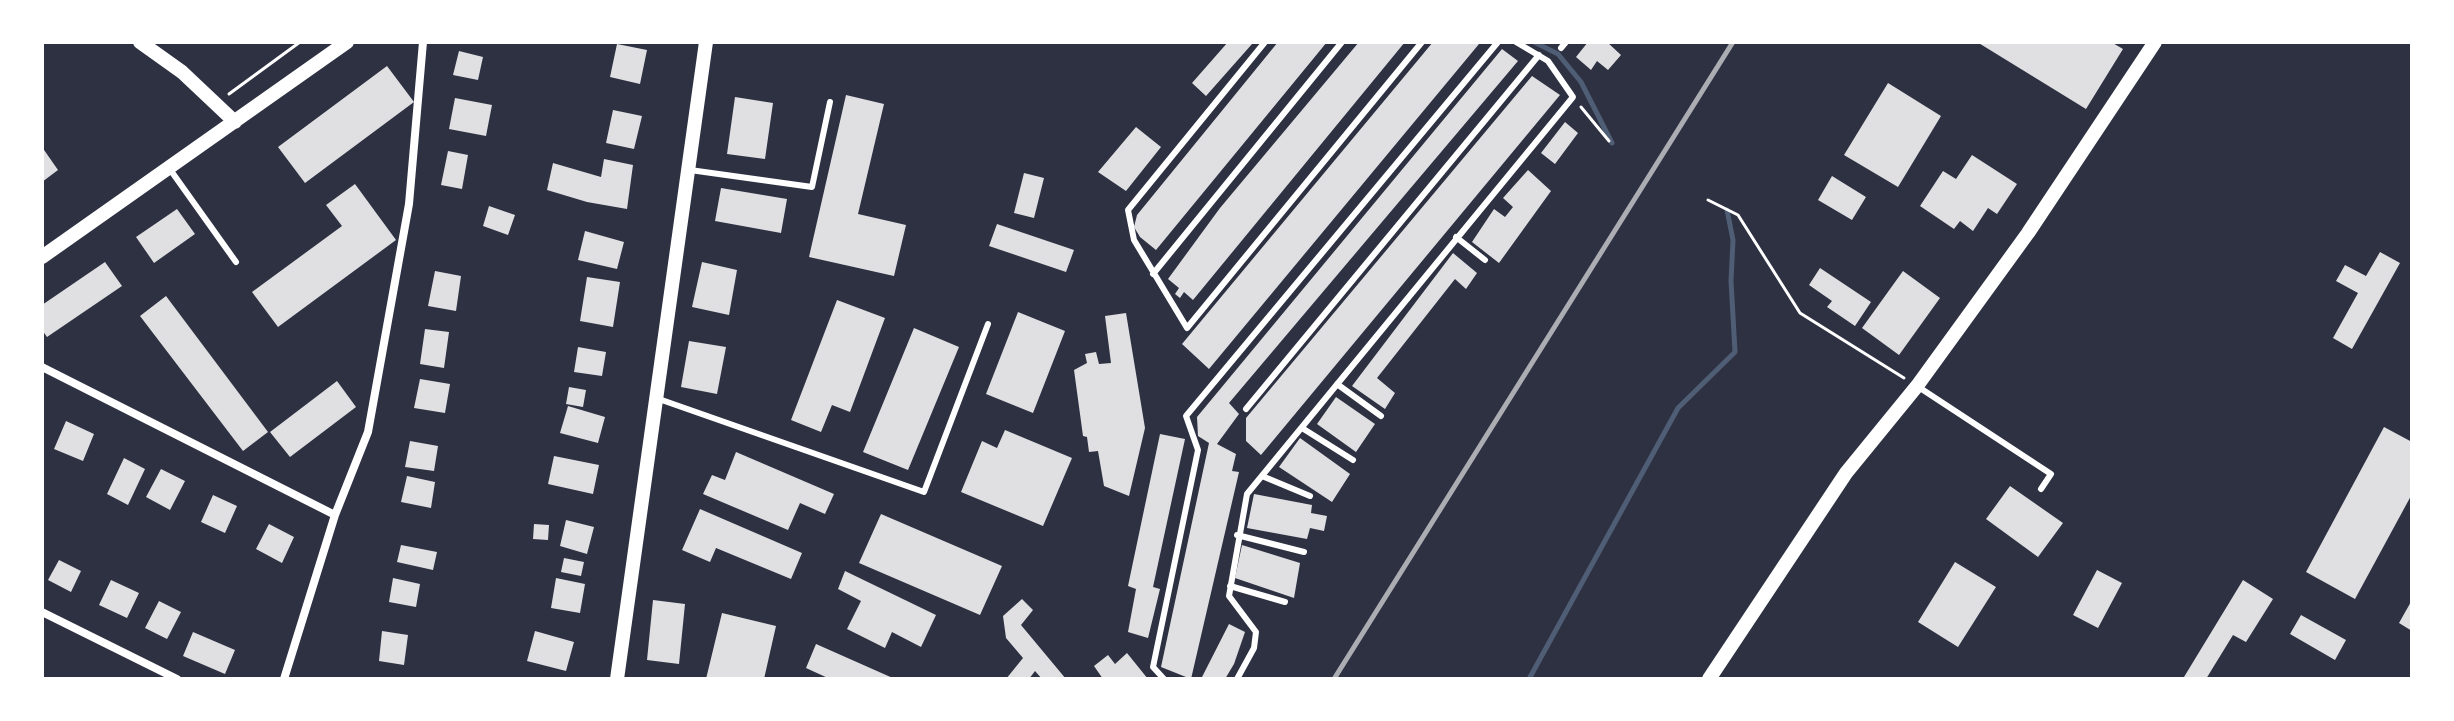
<!DOCTYPE html>
<style>
body{margin:0}
#map{position:relative;width:2454px;height:721px;overflow:hidden;background:#2d3142;font-family:"Source Sans 3",sans-serif}
canvas{display:block}
.frame{position:absolute;inset:0;border:44px solid #fff;pointer-events:none}
</style>
<div id="map">
<canvas width="2454" height="721"></canvas>
<div class="frame"></div>
</div>
<script>
const c = document.querySelector('canvas').getContext('2d');
c.lineJoin = 'round';
const poly = rows => new Path2D(rows.map(r => 'M' + r).join(''));
function strokePath(path, color, width, dash) { c.strokeStyle = color; c.lineWidth = width; c.lineCap = dash ? 'butt' : 'round'; c.setLineDash(dash || []); c.stroke(path); }
function fillPath(path, color) { c.fillStyle = color; c.fill(path, 'evenodd'); }
strokePath(poly([
 [1534,42,1558,54,1581,82,1612,143],
 [1529,679,1678,408,1735,352,1731,281,1733,240,1727,210]
]), '#4f5d75', 5);
fillPath(poly([
 [1228,42,1252,44,1206,96,1192,83],
 [1278,42,1327,42,1156,250,1140,237,1134,227,1137,215],
 [1359,42,1405,42,1193,300,1184,292,1180,298,1175,294,1179,288,1168,279,1220,208],
 [1433,42,1479,44,1209,369,1182,344],
 [1588,42,1607,42,1621,55,1608,70,1597,61,1591,70,1576,57],
 [1977,42,2111,42,2123,49,2086,109],
 [617,44,647,50,640,84,610,77],
 [1502,49,1518,61,1229,403,1239,414,1217,444,1236,454,1232,471,1239,472,1191,679,1161,667,1209,443,1198,436,1197,417],
 [459,51,483,57,478,80,453,75],
 [387,66,414,102,305,183,278,147],
 [1532,76,1560,95,1261,455,1246,441,1246,418],
 [1888,83,1941,116,1898,187,1844,155],
 [846,95,884,104,858,214,906,225,894,276,809,257],
 [735,97,773,103,765,159,727,154],
 [455,98,492,105,486,136,449,129],
 [613,110,642,116,634,149,606,143],
 [1565,122,1578,133,1555,164,1541,153],
 [1136,127,1161,147,1126,191,1098,172],
 [42,147,58,170,42,182],
 [448,151,468,155,462,189,441,185],
 [1972,155,2017,184,1997,214,1988,208,1973,231,1960,221,1954,229,1920,206,1943,171,1956,179],
 [604,159,633,165,627,209,587,202,547,190,553,163,601,177],
 [1528,170,1551,191,1499,263,1472,242,1494,209,1505,217,1513,207,1503,198],
 [1024,173,1044,178,1034,218,1014,213],
 [1832,176,1866,197,1852,220,1818,200],
 [355,184,396,240,278,327,252,292,342,226,326,205],
 [721,188,787,199,781,233,715,221],
 [489,206,515,215,508,235,483,226],
 [177,209,195,234,154,263,136,237],
 [997,224,1074,250,1066,272,989,246],
 [585,231,624,242,617,269,578,260],
 [2380,252,2400,263,2352,349,2333,338,2358,293,2336,281,2345,265,2366,276],
 [1453,253,1477,273,1466,289,1455,279,1377,378,1395,393,1385,409,1352,386],
 [105,262,122,286,47,337,42,330,42,305],
 [702,262,737,270,729,315,692,307],
 [1820,268,1871,302,1855,326,1827,307,1832,301,1809,285],
 [435,271,461,276,456,311,428,306],
 [1903,271,1940,298,1899,355,1862,328],
 [587,277,620,282,613,327,580,321],
 [166,296,268,432,243,451,140,316],
 [837,300,885,318,850,412,832,405,821,432,791,420],
 [1018,312,1065,331,1033,413,986,394],
 [1126,313,1145,428,1129,496,1104,486,1098,451,1089,452,1087,437,1083,436,1074,370,1087,363,1085,354,1096,352,1099,364,1111,363,1105,316],
 [914,328,959,347,908,470,863,452],
 [425,329,449,332,444,368,420,364],
 [689,341,726,347,717,394,681,387],
 [578,347,606,352,602,376,574,372],
 [420,379,450,384,445,413,414,408],
 [337,381,356,407,290,457,270,432],
 [569,387,586,390,583,407,566,404],
 [1336,397,1375,424,1356,452,1317,424],
 [568,406,605,417,598,443,560,433],
 [66,421,94,434,83,461,54,449],
 [2384,427,2412,442,2412,494,2355,599,2306,572],
 [1005,430,1072,458,1043,526,961,492,982,441,997,448],
 [1160,434,1185,439,1153,587,1160,589,1148,638,1128,632,1136,589,1128,586],
 [1300,438,1350,474,1332,502,1279,467],
 [410,441,438,446,434,471,405,467],
 [736,452,834,494,825,514,800,503,788,530,703,494,712,475,725,480],
 [554,456,599,465,593,494,548,484],
 [124,458,145,469,128,505,107,494],
 [161,469,185,481,170,510,146,497],
 [407,476,435,482,431,508,401,502],
 [2010,486,2063,523,2038,557,1986,519],
 [1254,494,1312,505,1311,513,1327,516,1324,531,1310,528,1307,539,1247,528],
 [213,495,237,506,225,533,201,522],
 [700,509,802,553,791,579,716,548,710,562,682,550],
 [881,514,1002,566,980,615,859,563],
 [566,520,594,527,587,554,560,546],
 [269,524,294,537,282,563,256,549],
 [534,524,549,525,548,540,533,539],
 [401,545,437,552,433,570,397,562],
 [1242,545,1300,563,1294,598,1235,578],
 [564,558,584,562,581,576,561,572],
 [59,560,81,571,71,592,48,580],
 [1955,562,1996,587,1958,647,1918,622],
 [2097,570,2122,583,2098,628,2073,615],
 [845,571,936,615,921,647,892,632,885,648,847,629,861,601,838,589],
 [393,578,420,584,416,607,389,602],
 [556,578,585,584,580,613,551,608],
 [111,580,139,593,127,618,99,605],
 [2243,580,2273,599,2246,642,2233,635,2206,679,2187,679,2184,677],
 [1022,599,1033,610,1021,625,1066,679,1042,679,1035,671,1029,679,1006,679,1023,658,1006,638,1003,616],
 [653,600,685,604,679,664,647,660],
 [2412,600,2412,631,2399,623],
 [159,601,181,612,167,639,145,628],
 [722,613,776,626,764,679,706,679],
 [2301,615,2346,640,2335,660,2290,634],
 [1229,624,1245,632,1234,664,1225,679,1201,679],
 [382,631,408,635,404,665,379,661],
 [535,631,574,642,566,671,527,661],
 [193,632,235,650,225,674,183,656],
 [816,644,895,679,830,679,806,668],
 [1127,653,1148,679,1103,679,1094,666,1108,655,1115,664]
]), '#e0e0e3');
strokePath(poly([
 [229,94,300,42],
 [1581,107,1609,141],
 [1708,200,1738,215,1800,313,1904,378]
]), '#fff', 3);
strokePath(poly([
 [1265,42,1128,210,1134,240,1187,328,1422,42],
 [1561,48,1566,42],
 [169,168,236,262],
 [690,170,812,187,830,102],
 [1456,237,1485,260],
 [1153,274,1342,42],
 [1337,384,1381,416],
 [1917,386,2051,474,2041,489],
 [656,398,924,492,988,324],
 [1246,409,1539,55],
 [1302,428,1353,460],
 [1262,476,1310,496],
 [1237,535,1304,552],
 [1230,586,1285,602],
 [1164,679,1153,667,1198,450,1186,416,1498,42],
 [1237,679,1254,648,1256,632,1229,596,1247,494,1573,97,1548,61,1516,42]
]), '#fff', 6);
strokePath(poly([
 [42,367,335,515],
 [42,612,177,679],
 [284,679,335,515,368,432,409,204,423,42]
]), '#fff', 8);
strokePath(poly([
 [140,42,182,72,235,122],
 [42,257,347,42],
 [617,679,706,42],
 [1709,679,1846,473,1917,386,2028,233,2155,42]
]), '#fff', 14);
strokePath(poly([
 [1334,679,1733,42]
]), '#abadb3', 5);
</script>
